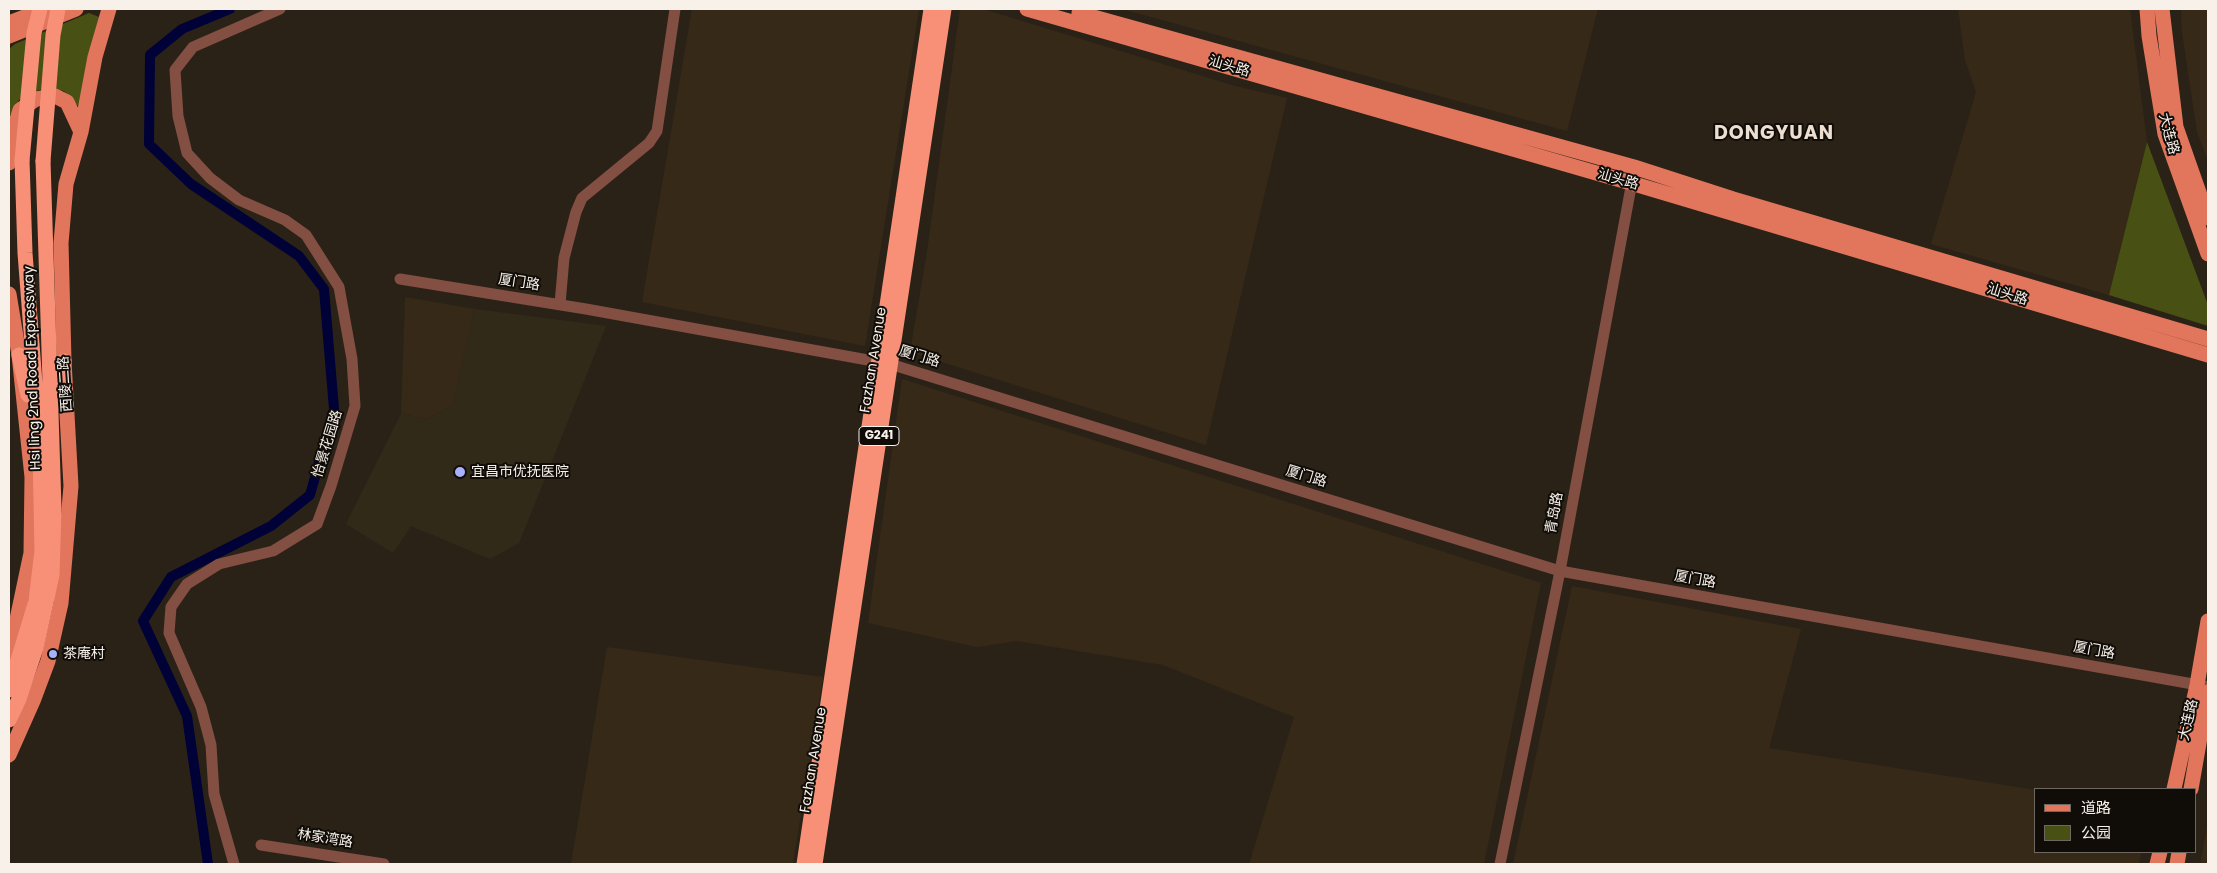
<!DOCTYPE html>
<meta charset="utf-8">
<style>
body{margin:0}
#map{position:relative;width:2217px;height:873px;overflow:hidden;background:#2b2217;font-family:Poppins,"Noto Sans SC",sans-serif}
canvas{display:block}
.frame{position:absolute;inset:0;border:10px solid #f8f1ea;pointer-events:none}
.legend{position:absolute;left:2034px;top:788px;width:162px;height:65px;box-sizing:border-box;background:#100c08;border:1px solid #6d6862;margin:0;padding:6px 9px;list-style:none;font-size:15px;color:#f8f1ea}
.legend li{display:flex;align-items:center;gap:10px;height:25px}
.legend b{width:25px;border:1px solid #6d6862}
</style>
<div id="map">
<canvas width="2217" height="873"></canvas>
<div class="frame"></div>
<ul class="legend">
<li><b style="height:6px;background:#e2765d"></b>道路</li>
<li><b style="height:14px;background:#485113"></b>公园</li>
</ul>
</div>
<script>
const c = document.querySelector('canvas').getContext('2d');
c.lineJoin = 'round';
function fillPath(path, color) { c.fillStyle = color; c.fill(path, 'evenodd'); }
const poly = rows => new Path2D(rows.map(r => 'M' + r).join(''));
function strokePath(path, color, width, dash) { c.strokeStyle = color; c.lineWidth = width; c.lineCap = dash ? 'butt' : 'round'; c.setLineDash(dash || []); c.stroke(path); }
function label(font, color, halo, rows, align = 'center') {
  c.font = font + ' Poppins,"Noto Sans SC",sans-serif'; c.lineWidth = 4; c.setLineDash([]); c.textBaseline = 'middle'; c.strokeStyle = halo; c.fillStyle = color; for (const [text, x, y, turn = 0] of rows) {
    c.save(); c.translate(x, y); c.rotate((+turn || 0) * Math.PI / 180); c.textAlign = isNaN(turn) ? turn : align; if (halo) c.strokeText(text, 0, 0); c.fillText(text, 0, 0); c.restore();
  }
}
fillPath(poly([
 [692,9,919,9,865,346,642,302],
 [960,9,983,9,1235,86,1287,98,1206,445,910,352,927,252],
 [1122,9,1597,9,1597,12,1567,131],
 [1958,9,2130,9,2147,142,2109,295,1931,244,1976,92,1965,60],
 [2181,9,2208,9,2208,161,2197,132,2182,32],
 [405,297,475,309,452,406,427,419,401,414],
 [902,379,1541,583,1484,864,1249,864,1294,717,1163,665,1017,641,977,647,868,623],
 [1572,586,1801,629,1769,748,2036,790,2036,852,2141,852,2139,864,1513,864],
 [607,647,823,677,793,864,571,864],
 [2208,822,2208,864,2200,864]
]), '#362918');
fillPath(poly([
 [475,309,606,326,519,543,490,559,411,526,393,553,346,524,401,414,427,419,452,406]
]), '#322a19');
fillPath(poly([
 [89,13,99,17,80,108,64,91,55,89,39,90,19,100,9,117,9,49,15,44],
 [2147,142,2208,305,2208,326,2109,295]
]), '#485113');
strokePath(poly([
 [208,864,187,716,143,621,171,577,271,526,310,495,334,409,324,289,299,256,191,184,149,144,150,55,182,29,230,9]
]), '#000136', 10);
strokePath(poly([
 [400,279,586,309,890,364,1560,571,2204,686],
 [560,304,564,258,576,212,582,198,649,143,657,131,675,9],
 [261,845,384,864],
 [234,864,214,794,211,745,201,707,169,633,171,607,187,584,219,564,273,551,317,524,331,486,355,406,352,359,339,287,306,235,285,220,239,200,210,178,187,153,178,116,175,70,193,47,280,9],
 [1500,864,1560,571,1633,176]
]), '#834f42', 11);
strokePath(poly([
 [1027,9,1631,183,2208,355],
 [2147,9,2149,36,2165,134,2208,254],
 [2162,9,2176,127,2208,218],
 [1079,13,1634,167,1733,199,2208,339],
 [9,23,45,9],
 [9,36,76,9],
 [9,163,11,138,20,110,36,99,55,96,67,102,81,132],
 [9,294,19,355,32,477,31,553,9,657],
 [9,755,33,701,48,661,61,603,71,486,64,361,61,243,66,184,81,132,95,57,109,9],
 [2174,789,2197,685,2208,621],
 [2191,789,2208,692],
 [2157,864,2160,852],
 [2177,864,2179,852]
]), '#e2765d', 15);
strokePath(poly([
 [19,355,28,395],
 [58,404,64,361],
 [9,690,36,601,42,551,40,448,25,253,22,160],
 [9,720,19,699,36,648,52,575,54,508,43,161],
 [804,864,931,9],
 [815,864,944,9]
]), '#f89078', 15);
strokePath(poly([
 [22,160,34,33,40,9],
 [43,161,53,35,58,9]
]), '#f89078', 15);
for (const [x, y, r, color] of [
 [460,472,6,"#a9b0fc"],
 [53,654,5,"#a9b0fc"]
]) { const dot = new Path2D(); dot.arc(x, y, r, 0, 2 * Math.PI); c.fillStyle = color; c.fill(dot); strokePath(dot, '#100c08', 2); }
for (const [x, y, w] of [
 [879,436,40]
]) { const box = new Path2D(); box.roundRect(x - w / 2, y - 9.5, w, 19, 4); c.fillStyle = '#100c08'; c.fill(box); strokePath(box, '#f8f1ea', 1); }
label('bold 12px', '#f8f1ea', null, [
 ["G241",879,436]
]);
label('14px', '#f8f1ea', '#100c08', [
 ["汕头路",1229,67,16],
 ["大连路",2168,134,75],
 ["汕头路",1618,180,16],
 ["厦门路",519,283,9],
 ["汕头路",2007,295,17],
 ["厦门路",919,357,17],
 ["Fazhan Avenue",874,360,-81],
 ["Hsi ling 2nd Road Expressway",33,368,-92],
 ["西陵二路",66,384,-94],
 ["怡景花园路",328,444,-73],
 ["厦门路",1306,477,17],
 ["青岛路",1555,513,-80],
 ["厦门路",1695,580,10],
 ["厦门路",2094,651,10],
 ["大连路",2189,720,-77],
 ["Fazhan Avenue",814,760,-81],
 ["林家湾路",325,839,9]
]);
label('14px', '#f8f1ea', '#100c08', [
 ["宜昌市优抚医院",471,472],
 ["茶庵村",63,654]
], 'left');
c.letterSpacing = '1px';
label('bold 19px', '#ecdfd1', '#100c08', [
 ["DONGYUAN",1774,134]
]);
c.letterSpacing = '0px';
</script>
